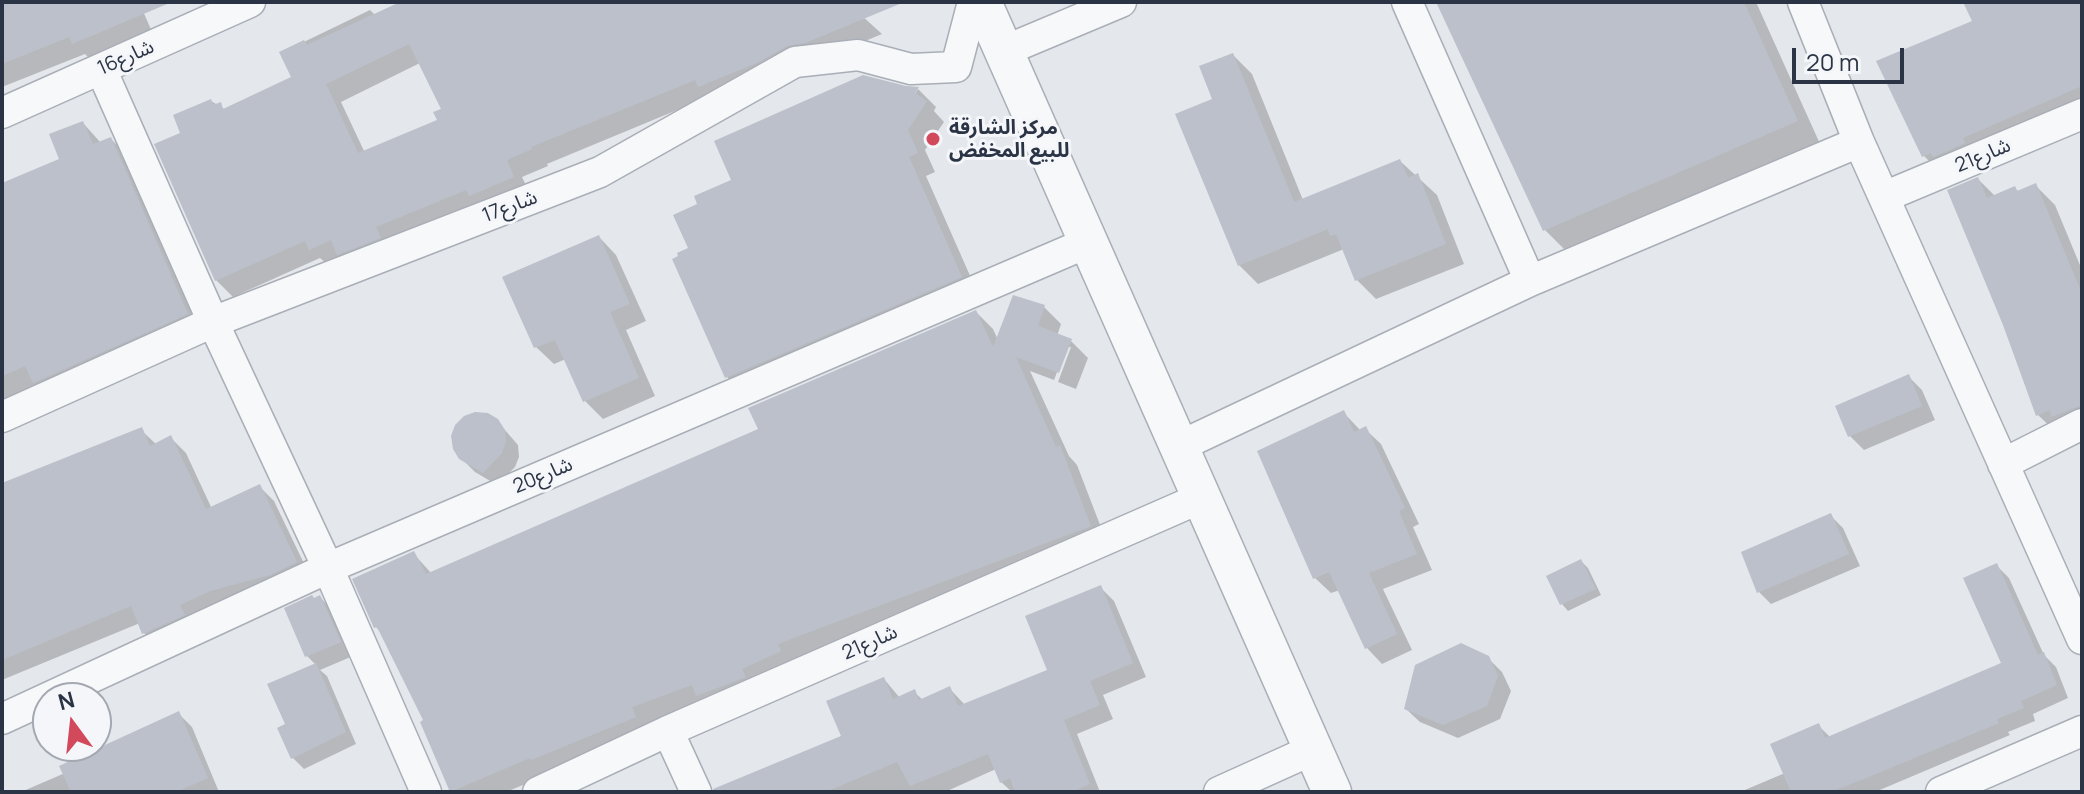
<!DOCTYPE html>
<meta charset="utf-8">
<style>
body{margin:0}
#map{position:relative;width:2084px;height:794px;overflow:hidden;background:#e4e7ec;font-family:Manrope,sans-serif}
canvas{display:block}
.frame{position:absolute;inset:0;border:4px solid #2b3445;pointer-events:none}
.north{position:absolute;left:32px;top:682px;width:80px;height:80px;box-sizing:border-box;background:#f4f6f9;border:2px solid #a4a8b1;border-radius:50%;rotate:345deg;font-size:22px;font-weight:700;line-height:32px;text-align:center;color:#2b3445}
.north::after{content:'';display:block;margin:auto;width:28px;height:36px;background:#d1495b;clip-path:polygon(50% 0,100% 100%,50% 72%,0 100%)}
.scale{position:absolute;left:1792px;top:48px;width:112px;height:36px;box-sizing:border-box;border:4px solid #2b3445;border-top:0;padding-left:10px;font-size:24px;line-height:28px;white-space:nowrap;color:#2b3445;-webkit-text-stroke:6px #f4f6f9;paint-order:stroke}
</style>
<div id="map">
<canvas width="2084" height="794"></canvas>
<div class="frame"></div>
<div class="north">N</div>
<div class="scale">20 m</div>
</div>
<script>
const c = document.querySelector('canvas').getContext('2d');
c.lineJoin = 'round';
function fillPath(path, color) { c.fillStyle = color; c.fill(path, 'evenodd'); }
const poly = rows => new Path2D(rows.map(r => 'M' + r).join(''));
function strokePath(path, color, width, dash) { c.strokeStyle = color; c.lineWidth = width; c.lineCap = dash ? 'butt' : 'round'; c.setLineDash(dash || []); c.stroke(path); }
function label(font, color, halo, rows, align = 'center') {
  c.font = font + ' Manrope,"Noto Sans Arabic",sans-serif'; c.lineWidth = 6; c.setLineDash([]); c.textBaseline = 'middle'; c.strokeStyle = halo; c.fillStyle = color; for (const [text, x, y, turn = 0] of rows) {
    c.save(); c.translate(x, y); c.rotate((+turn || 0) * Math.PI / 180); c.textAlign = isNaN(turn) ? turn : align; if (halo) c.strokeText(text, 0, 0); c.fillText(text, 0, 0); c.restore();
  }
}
fillPath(poly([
 [2,2,139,2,153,34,91,60,85,54,2,87],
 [404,2,856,2,861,15,882,34,822,59,711,96,547,164,548,166,522,177,530,194,328,265,320,258,233,297,216,280,182,134,211,101,226,110,293,78,281,53,370,10,376,16],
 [420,63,443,110,439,121,365,153,341,102],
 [1438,2,1756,2,1821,146,1569,254,1545,230],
 [1965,2,2082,2,2082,116,1944,176,1923,155,1975,22],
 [1233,55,1252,74,1303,200,1400,161,1437,195,1464,264,1376,299,1357,280,1344,249,1258,284,1239,265,1215,100],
 [918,89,936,107,934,111,944,122,925,150,935,172,926,176,979,296,745,396,727,377],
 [83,123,101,143,111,139,128,156,203,331,52,399,38,384,2,400,2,180,5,183,62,160],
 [1978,179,1995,196,2015,188,2019,192,2036,186,2055,205,2082,270,2082,432,2058,434,2038,415],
 [599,237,616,255,646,321,626,330,655,396,603,419,585,401,566,359,554,364,536,347],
 [1044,307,1061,324,1057,336,1071,341,1088,358,1076,389,1058,382,1071,347,1067,347,1054,380,1030,371,1069,456,1077,465,1107,543,506,792,452,791,426,721,382,634,376,627,413,553,432,574,761,430,976,312,993,329,998,340],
 [1908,376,1922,390,1935,420,1864,450,1850,436],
 [1344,413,1361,431,1365,429,1381,444,1419,524,1413,527,1432,570,1383,589,1412,650,1382,664,1367,648,1340,590,1331,593,1315,578],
 [497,421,518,445,519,457,515,467,497,485,475,472,461,458],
 [141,430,157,445,171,438,186,453,212,509,259,486,274,501,311,578,159,648,144,633,140,623,2,680,2,512],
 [1831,516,1843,528,1860,566,1771,604,1759,592],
 [1581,561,1588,568,1601,595,1568,611,1562,604],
 [1997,566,2009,578,2044,655,2056,667,2068,698,2033,714,2035,721,2008,732,2010,735,1875,792,1740,792,1785,773,1818,725,1831,738,2003,664],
 [1100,587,1114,601,1146,677,1103,695,1113,719,1077,734,1100,792,1012,792,1001,782,996,769,945,792,715,792,844,737,884,679,900,698,914,692,923,700,950,689,965,705,1050,671],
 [320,597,333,611,353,656,320,670,327,676,356,744,304,769,292,757,287,725,316,665,307,656,315,600],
 [1488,658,1502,672,1511,691,1500,719,1458,738,1420,722,1406,709],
 [178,713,192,727,219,792,21,792,65,773]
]), '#0003');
fillPath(poly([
 [2,2,172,2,72,44,69,37,2,64],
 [400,2,902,2,902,3,805,43,787,46,759,62,698,87,695,80,531,147,532,149,507,160,514,177,469,196,466,190,376,227,381,238,337,255,331,240,309,250,305,241,215,281,154,144,180,133,173,115,211,99,213,105,221,102,223,109,291,77,279,52,304,40,307,45],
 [409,44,441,109,433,112,437,120,358,153,326,84],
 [1436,2,1744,2,1798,121,1543,231],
 [1963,2,2082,2,2082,86,1963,138,1965,143,1933,157,1931,153,1922,157,1876,61,1972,21],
 [1233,53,1294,202,1400,159,1408,178,1418,173,1446,244,1355,281,1336,234,1330,236,1328,229,1238,266,1175,114,1212,99,1199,66],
 [863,75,906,86,919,87,915,93,927,101,908,130,918,153,909,157,962,277,725,378,672,259,678,256,677,253,688,248,673,215,697,204,694,196,731,180,714,141],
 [83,121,93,144,111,137,188,314,33,383,25,366,2,376,2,183,59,159,49,134],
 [1978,177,1987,198,2015,186,2017,191,2036,183,2082,294,2082,405,2051,417,2050,410,2036,416,2003,325,1947,190],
 [599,235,630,304,610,312,639,378,583,402,555,340,534,348,502,277],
 [1013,295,1045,305,1038,326,1072,339,1059,373,1016,357,1056,447,1060,445,1091,526,778,644,781,651,742,669,746,677,696,696,692,685,632,707,636,717,531,760,530,758,450,792,420,722,423,720,377,627,374,628,352,579,414,551,426,574,758,429,748,408,976,310,993,347],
 [1909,374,1922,406,1848,437,1835,406],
 [1344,410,1354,432,1366,426,1405,508,1399,511,1417,554,1369,573,1397,634,1365,649,1329,572,1313,579,1257,451],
 [475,412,488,413,498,419,505,430,506,442,502,453,483,473,459,459,453,449,451,436,455,425,464,416],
 [142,427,150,446,171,435,206,509,260,484,297,562,270,575,210,591,180,605,185,615,142,634,131,606,2,660,2,483],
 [1831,513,1849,554,1757,593,1741,552],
 [1581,559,1596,589,1560,605,1546,576],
 [1997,563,2038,655,2044,652,2057,685,2021,701,2024,708,1997,719,1999,723,1864,779,1830,792,1791,792,1770,744,1819,723,1825,738,2001,663,1963,578],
 [1101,585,1133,663,1090,681,1100,705,1064,720,1090,784,1072,792,1015,792,1010,778,1000,783,988,754,910,786,897,762,825,792,714,792,713,789,841,736,826,701,884,677,893,699,915,689,919,700,950,686,958,706,1047,670,1025,616],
 [312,595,314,598,320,595,341,642,305,657,284,608],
 [1461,643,1489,656,1498,676,1487,706,1443,725,1404,709,1415,665],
 [316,663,346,732,291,759,277,728,285,724,267,684],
 [179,711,208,778,176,792,71,792,59,766]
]), '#bbc0ca');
const minor = poly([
 [1407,2,1530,281],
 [1803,2,1859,142,2082,639],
 [1004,51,1121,2],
 [101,69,213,322,328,568,426,792],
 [2,113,250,2],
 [1884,197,2082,114],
 [2,417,213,322,600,172,795,62,858,55,911,69,956,67,973,2],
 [1180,446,1530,281,1859,142],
 [2003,464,2082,424],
 [2,719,328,568,1089,242],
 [668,731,696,792],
 [538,792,668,731,1203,497],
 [1219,792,1312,750],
 [1941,792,2082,731]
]);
const tertiary = poly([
 [982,2,1332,792]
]);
strokePath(minor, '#a9aeb7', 33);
strokePath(tertiary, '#a9aeb7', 41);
strokePath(minor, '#f7f8fa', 30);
strokePath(tertiary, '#f7f8fa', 38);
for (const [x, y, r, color] of [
 [933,139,8,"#d1495b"]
]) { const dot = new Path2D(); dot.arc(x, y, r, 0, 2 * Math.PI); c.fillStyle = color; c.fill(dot); strokePath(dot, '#f4f6f9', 3); }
label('20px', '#2b3445', '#f4f6f9', [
 ["شارع16",126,58,-24],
 ["شارع21",1983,156,-23],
 ["شارع17",510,207,-21],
 ["شارع20",543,476,-23],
 ["شارع21",870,643,-24]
]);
label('bold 20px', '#2b3445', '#f4f6f9', [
 ["مركز الشارقة",949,128],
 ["للبيع المخفض",949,151]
], 'left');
</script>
